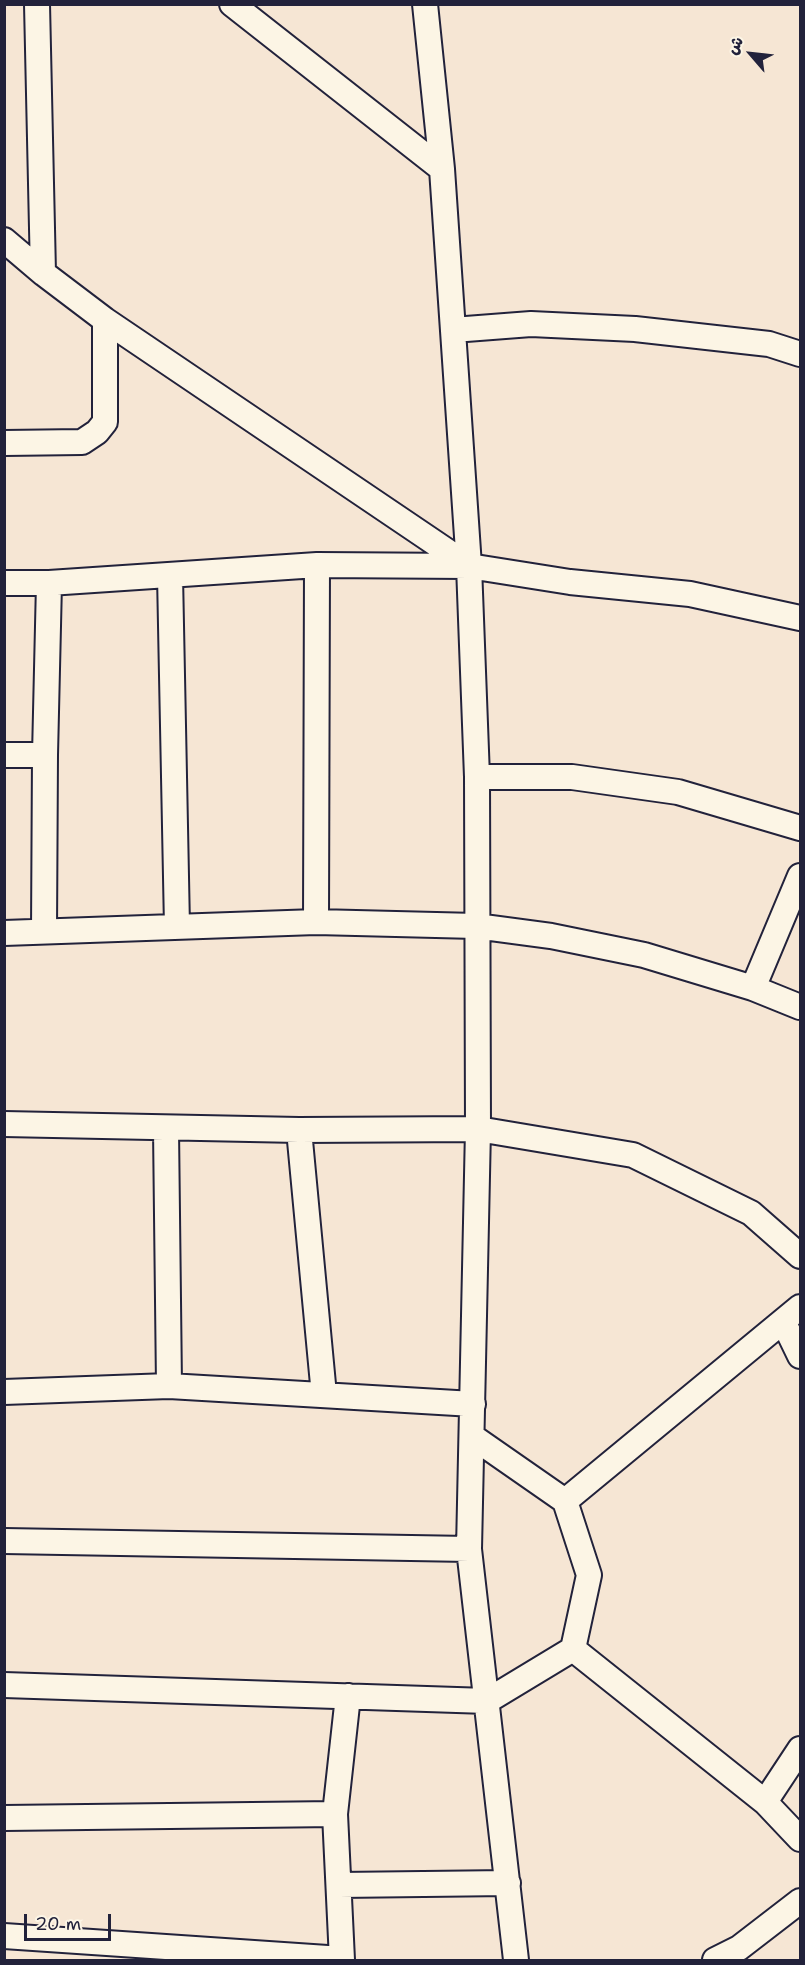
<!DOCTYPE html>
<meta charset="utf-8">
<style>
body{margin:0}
#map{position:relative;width:805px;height:1965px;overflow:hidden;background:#f6e6d4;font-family:"Shantell Sans","Playpen Sans Arabic",sans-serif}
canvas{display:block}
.frame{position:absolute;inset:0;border:6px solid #22223b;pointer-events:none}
.north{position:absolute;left:721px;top:24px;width:60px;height:60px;-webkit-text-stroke:4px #fcf5e5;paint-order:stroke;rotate:298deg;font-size:16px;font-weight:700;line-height:24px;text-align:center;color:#22223b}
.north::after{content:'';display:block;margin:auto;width:21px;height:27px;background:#22223b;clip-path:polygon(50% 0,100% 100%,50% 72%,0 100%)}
.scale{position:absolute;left:24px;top:1914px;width:87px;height:27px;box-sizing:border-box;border:3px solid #22223b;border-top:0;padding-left:8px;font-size:18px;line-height:21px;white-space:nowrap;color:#22223b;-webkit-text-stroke:4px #fcf5e5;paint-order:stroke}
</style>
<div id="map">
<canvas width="805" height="1965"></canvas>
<div class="frame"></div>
<div class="north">ش</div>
<div class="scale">20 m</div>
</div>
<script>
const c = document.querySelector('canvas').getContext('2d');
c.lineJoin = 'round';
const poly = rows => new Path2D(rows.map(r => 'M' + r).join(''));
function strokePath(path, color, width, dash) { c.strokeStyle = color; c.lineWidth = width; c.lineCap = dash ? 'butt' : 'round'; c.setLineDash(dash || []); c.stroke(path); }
const street = poly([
 [37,4,43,273],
 [232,4,442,169],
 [4,240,43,273,105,320,469,566],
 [453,330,531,324,635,329,769,344,800,354],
 [4,443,82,442,97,432,105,422,105,320],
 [170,575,177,927],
 [4,583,49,583,317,565,469,566,570,582,690,594,800,618],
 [4,755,45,755],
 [477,777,572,777,678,792,800,828],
 [316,922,317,565],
 [44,931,45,755,49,583],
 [4,933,316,922,476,926,551,936,644,955,753,988,800,1007],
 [753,988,800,876],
 [4,1124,299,1130,478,1129,633,1155,751,1213,800,1256],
 [166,1129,169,1386],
 [299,1130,324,1395],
 [783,1321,800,1356],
 [4,1392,169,1386,473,1404],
 [565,1501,800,1307],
 [4,1541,469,1549,478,1129,477,777,469,566,442,169,425,4],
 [469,1549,516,1960],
 [573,1649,765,1802,800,1839],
 [4,1685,487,1701,573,1649,589,1575,565,1501,473,1437],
 [765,1802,800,1749],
 [4,1818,335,1814],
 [339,1885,508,1883],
 [4,1936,342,1959],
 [342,1960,335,1814,348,1696],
 [715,1960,739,1948,800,1901]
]);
strokePath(street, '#22223b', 28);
strokePath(street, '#fcf5e5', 24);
</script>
